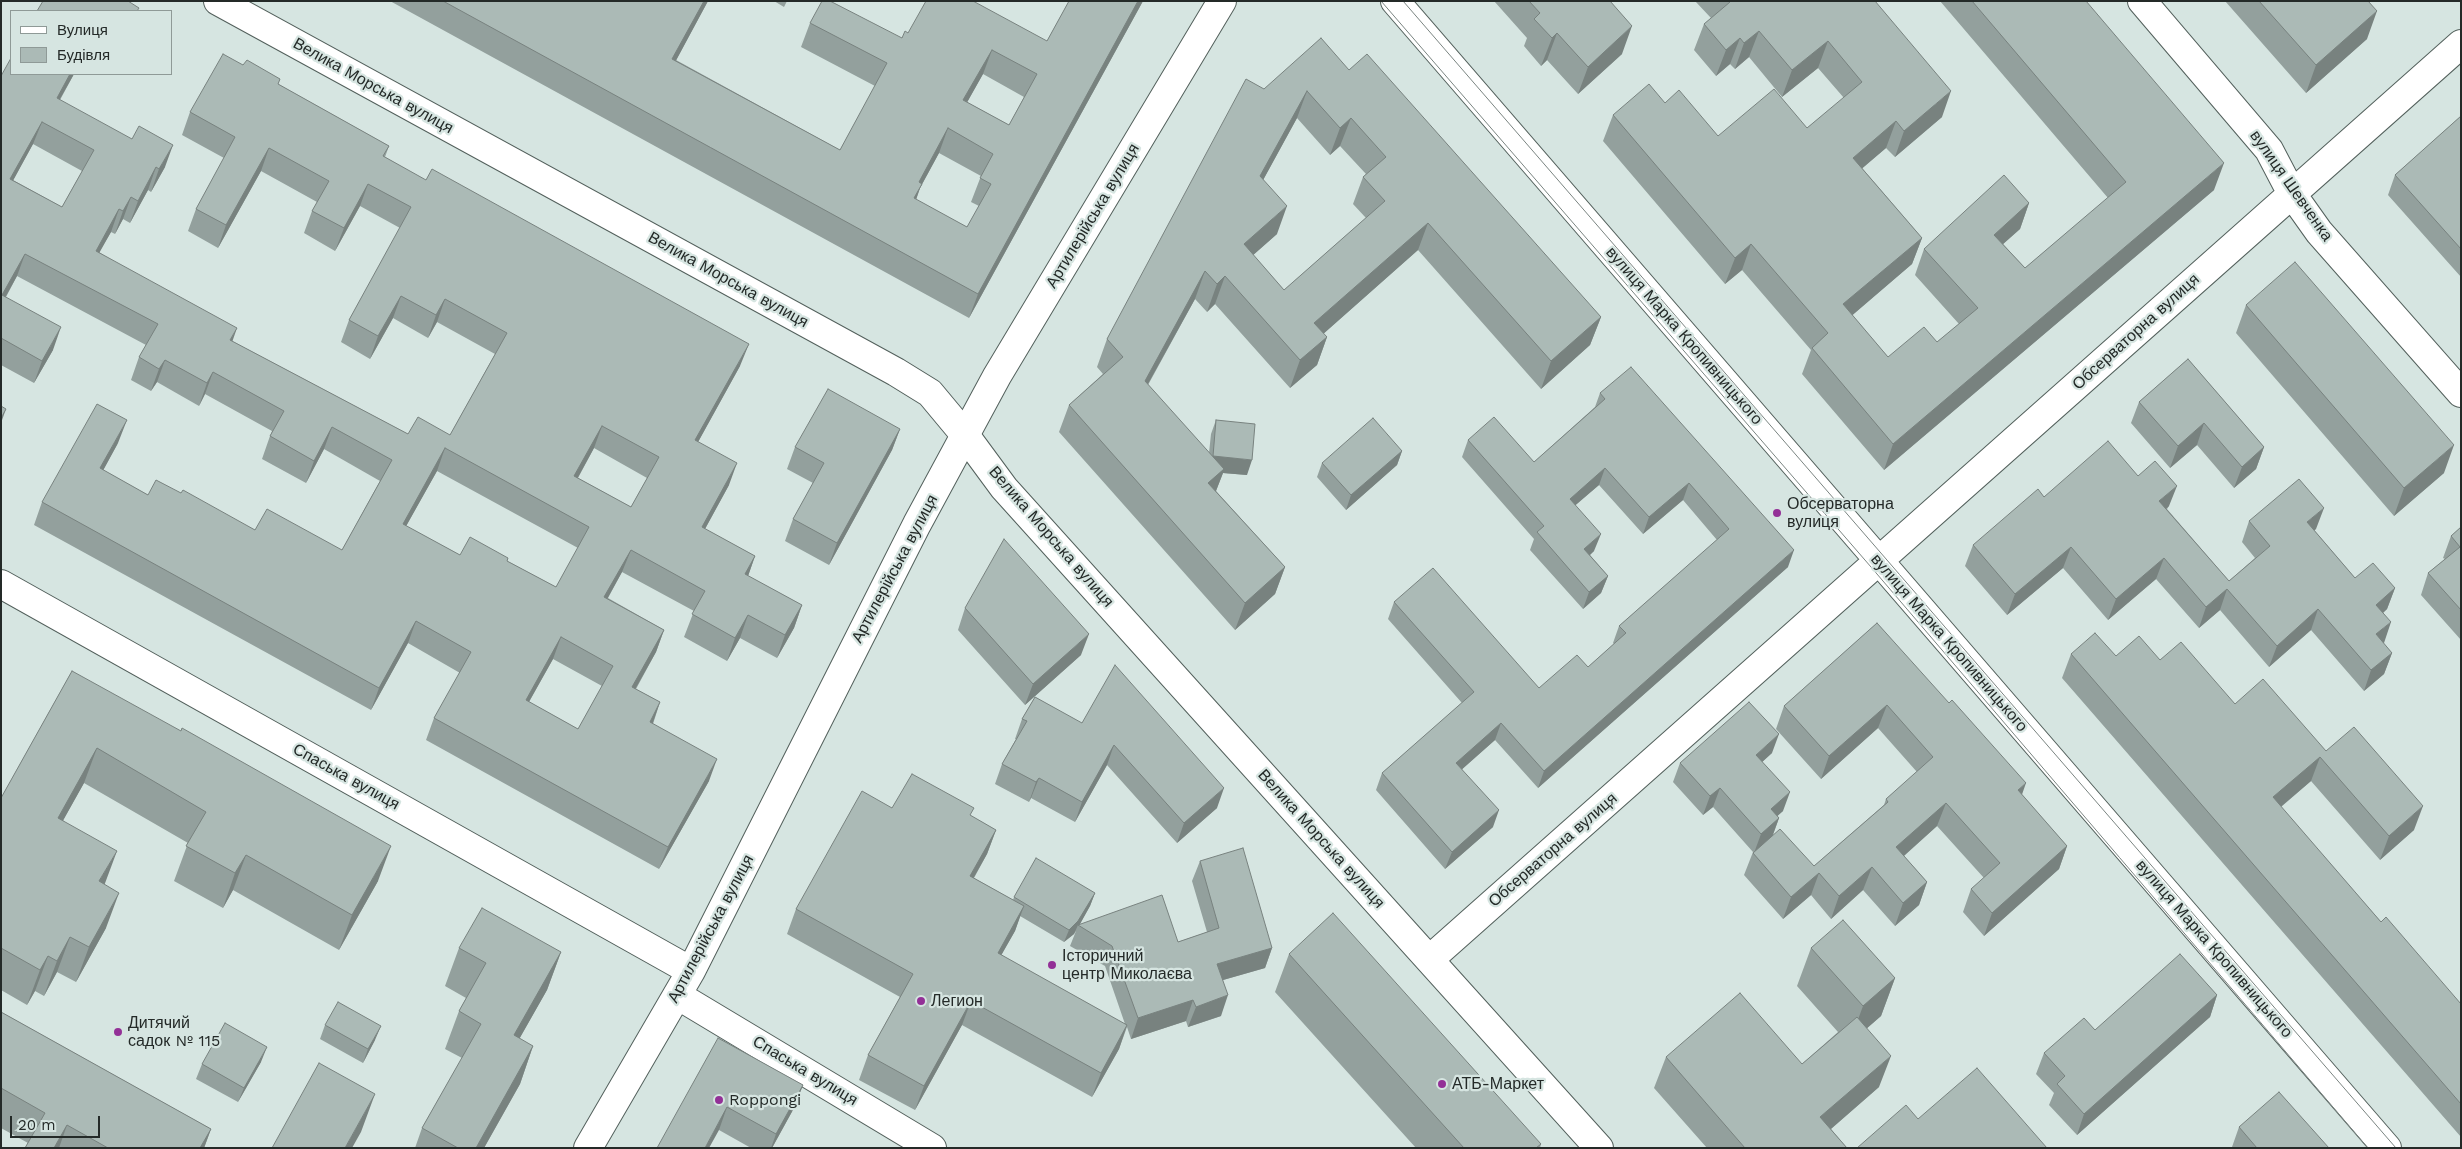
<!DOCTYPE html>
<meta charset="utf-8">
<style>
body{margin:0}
#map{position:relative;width:2462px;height:1149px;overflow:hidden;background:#d6e5e1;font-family:"Work Sans",sans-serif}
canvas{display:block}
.frame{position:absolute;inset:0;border:2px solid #242a28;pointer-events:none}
.legend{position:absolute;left:10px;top:10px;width:162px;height:65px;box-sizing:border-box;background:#d6e5e1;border:1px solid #8f9a97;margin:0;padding:6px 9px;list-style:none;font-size:15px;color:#242a28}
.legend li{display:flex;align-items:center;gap:10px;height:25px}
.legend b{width:25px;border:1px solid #8f9a97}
.scale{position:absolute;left:10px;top:1116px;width:90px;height:22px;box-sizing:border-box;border:2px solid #242a28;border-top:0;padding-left:6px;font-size:15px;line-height:18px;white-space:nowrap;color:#242a28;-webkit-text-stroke:4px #d6e5e1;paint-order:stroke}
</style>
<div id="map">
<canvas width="2462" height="1149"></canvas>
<div class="frame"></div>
<ul class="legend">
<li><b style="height:6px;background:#fff"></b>Вулиця</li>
<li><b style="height:14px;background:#abbab6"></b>Будівля</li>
</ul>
<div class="scale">20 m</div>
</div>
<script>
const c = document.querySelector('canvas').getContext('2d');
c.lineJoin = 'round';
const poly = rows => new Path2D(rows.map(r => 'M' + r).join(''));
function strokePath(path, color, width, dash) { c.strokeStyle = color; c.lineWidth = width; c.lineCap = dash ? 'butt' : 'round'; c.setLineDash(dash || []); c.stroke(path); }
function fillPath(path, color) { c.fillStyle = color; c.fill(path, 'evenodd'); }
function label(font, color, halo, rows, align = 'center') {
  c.font = font + ' "Work Sans",sans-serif'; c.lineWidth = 4.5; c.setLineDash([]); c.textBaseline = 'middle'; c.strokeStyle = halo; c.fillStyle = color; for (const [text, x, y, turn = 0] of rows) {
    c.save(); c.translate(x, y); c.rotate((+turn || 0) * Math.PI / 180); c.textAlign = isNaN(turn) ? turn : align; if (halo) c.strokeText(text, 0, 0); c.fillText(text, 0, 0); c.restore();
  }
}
const minor = poly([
 [1395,1,2387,1148],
 [2142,1,2269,150,2292,194,2319,232,2461,393],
 [1,584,691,971],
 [1430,959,2461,44],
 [677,995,932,1148],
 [588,1148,691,971,917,524,997,376,1222,1]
]);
const highway = poly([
 [218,1,896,372,930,393,965,435,1004,488,1599,1148]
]);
strokePath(minor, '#53605c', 30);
strokePath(highway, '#53605c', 30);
strokePath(minor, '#fff', 28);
strokePath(highway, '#fff', 28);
strokePath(poly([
 [1381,1,1871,567,2368,1148],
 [1403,1,2396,1148]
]), '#7b8582', 1);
fillPath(poly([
 [390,1,708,1,676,60,840,150,875,86,801,47,810,23,902,38,908,33,1047,41,1069,1,1143,1,969,318],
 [983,74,1024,97,1009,125,967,102],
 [939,153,981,176,971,202,979,206,967,227,916,200,920,188],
 [774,1,787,1,784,7],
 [1494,1,1610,1,1622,54,1578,94,1547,60,1541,66,1524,46,1527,38],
 [1695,1,1875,1,1942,117,1895,157,1886,148,1862,168,1922,238,1912,264,1852,315,1888,357,1937,342,1959,324,1915,275,1924,249,2029,203,2020,229,2003,244,2025,268,2108,198,1940,1,2086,1,2214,190,1884,470,1802,374,1811,350,1742,270,1725,284,1603,141,1613,115,1665,103,1718,136,1807,128,1844,98,1818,68,1782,97,1749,57,1735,69,1730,64,1716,76,1694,50,1704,24,1711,18],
 [2225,1,2368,1,2367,39,2306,93],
 [243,65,280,79,278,84,389,146,385,157,740,366,698,442,729,485,705,529,755,556,748,576,802,605,794,628,777,658,740,638,727,661,684,637,694,611,622,572,608,598,664,630,656,652,636,689,660,702,653,724,709,781,659,869,426,740,434,718,460,673,408,643,371,710,34,525,42,502,118,443,103,470,148,495,181,493,255,530,342,550,380,481,324,449,306,483,262,459,270,436,272,431,205,394,199,406,157,382,151,391,131,380,139,357,146,345,17,276,6,297,53,350,34,383,1,365,1,76,74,74,60,100,165,167,151,192,148,190,130,223,123,219,115,234,111,232,99,252,232,341,408,434,450,435,495,354,437,322,428,338,393,318,370,359,341,342,349,320,400,228,360,206,335,251,304,233,312,211,317,202,261,171,218,248,188,231,196,209,224,158,182,135,190,112],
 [33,144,82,171,62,207,13,180],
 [594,448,647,478,631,507,578,478],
 [437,471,578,548,556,587,507,561,508,558,460,555,406,526],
 [553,659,602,686,578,729,529,702],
 [1349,70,1601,317,1590,345,1541,389,1418,250,1323,334,1327,337,1317,365,1290,388,1215,304,1207,312,1195,299,1148,385,1209,453,1211,434,1216,420,1247,475,1223,473,1216,491,1285,567,1275,594,1235,630,1059,432,1069,405,1103,374,1097,367,1107,339,1264,89],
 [1297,118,1330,155,1340,146,1366,174,1363,177,1353,204,1366,218,1284,290,1253,255,1277,234,1263,180],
 [2461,116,2461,277,2388,195,2395,175],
 [2246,305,2444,473,2394,516,2236,333],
 [2188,359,2264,447,2256,469,2234,488,2197,445,2170,468,2131,423,2139,402],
 [1600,393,1788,567,1538,788,1495,740,1462,769,1493,827,1445,869,1376,790,1382,773,1462,703,1388,619,1394,602,1539,688,1588,667,1614,644,1613,643,1619,626,1717,540,1683,500,1643,534,1599,485,1575,505,1594,551,1590,555,1608,576,1601,593,1583,609,1530,550,1534,539,1462,457,1468,440,1534,462,1595,407],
 [900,429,892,450,829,565,785,541,793,519,813,483,787,469,795,447],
 [1402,451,1397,465,1346,510,1317,477,1322,463],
 [2138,476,2169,506,2167,509,2229,581,2255,558,2242,542,2249,521,2316,529,2314,530,2355,578,2395,588,2387,609,2383,613,2383,643,2392,653,2384,674,2364,691,2311,630,2269,667,2220,610,2199,628,2156,579,2108,620,2063,568,2007,615,1965,566,1973,545,2044,497],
 [2461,527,2461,640,2421,595,2428,573,2445,559,2443,558,2451,536],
 [965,608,1081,655,1025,705,958,630],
 [1877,623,2022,795,2067,846,2059,869,1984,936,1963,912,1971,889,1984,878,1937,826,1904,856,1927,882,1919,905,1895,926,1863,890,1831,919,1811,895,1783,919,1744,875,1753,852,1713,807,1703,815,1673,782,1680,763,1772,753,1762,762,1783,811,1777,816,1779,818,1773,835,1814,866,1884,805,1886,799,1917,772,1878,728,1821,779,1776,729,1784,706],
 [2071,654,2116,656,2160,660,2235,704,2326,751,2414,830,2380,860,2311,781,2281,807,2381,922,2461,1004,2461,1137,2062,678],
 [72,671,378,881,339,950,233,890,223,908,174,881,188,843,84,783,63,820,104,884,106,928,76,982,57,972,44,996,35,991,27,1005,1,990,1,798],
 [1035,697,1217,808,1177,843,1107,765,1075,822,1031,798,1029,802,995,784,1002,764,1016,739,1015,739,1022,719],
 [892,808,971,816,996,830,987,854,974,878,1013,900,1014,897,1095,893,1090,906,1079,925,1178,942,1207,932,1192,881,1200,861,1272,948,1265,968,1223,980,1221,1016,1188,1027,1186,1021,1131,1039,1127,1027,1119,1049,1092,1097,962,1025,915,1110,859,1080,868,1055,900,997,787,934,796,909],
 [1020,916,1064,942,1074,934,1076,931,1070,946,1105,966,1125,1024,1001,955,1015,931],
 [459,948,561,952,547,990,519,1039,533,1046,520,1084,484,1148,415,1148,422,1128,462,1058,445,1049,459,1011,466,998,445,986],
 [1811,948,1895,978,1881,1016,1867,1028,1879,1087,1831,1129,1847,1148,1707,1148,1654,1088,1666,1057,1802,1064,1838,1032,1797,986],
 [1289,954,1541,1144,1540,1148,1416,1148,1275,992],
 [2217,995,2210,1017,2077,1135,2049,1105,2054,1093,2036,1074,2044,1053,2095,1030],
 [1,1012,211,1129,204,1148,25,1148,28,1143,1,1128],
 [325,1025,375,1040,363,1063,320,1039],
 [718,1038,803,1085,794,1108,772,1148,751,1148,719,1130],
 [261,1062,238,1102,196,1079,202,1064],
 [2239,1127,2329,1148,2233,1148,2232,1147]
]), '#93a09d');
fillPath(poly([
 [704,1,708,1,664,83,672,59],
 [1138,1,1143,1,969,318,978,294],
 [2377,11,2367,39,2306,93,2316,65],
 [1632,26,1622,54,1578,94,1588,67],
 [1759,31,1749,57,1735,69,1744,43],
 [1557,33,1547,60,1541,66,1552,38],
 [1740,38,1730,64,1716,76,1726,50],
 [1828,41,1818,68,1782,97,1792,70],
 [992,50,983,74,955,124,963,100],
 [70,74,74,74,48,120,57,98],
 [1307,91,1297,118,1250,204,1260,176],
 [1951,91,1942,117,1895,157,1904,131],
 [1351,118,1340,146,1330,155,1340,128],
 [1896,121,1886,148,1844,184,1853,158],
 [42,122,33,144,2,201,10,179],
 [948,128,939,153,920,188,913,208,905,223,919,182],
 [173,145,165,167,151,192,159,169],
 [269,148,261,171,218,248,226,225],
 [2224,163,2214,190,1884,470,1893,444],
 [156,167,148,190,130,223,138,201],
 [368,184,360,206,335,251,344,228],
 [131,197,123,219,115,234,123,211],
 [2029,203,2020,229,1984,261,1994,235],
 [1287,206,1277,234,1234,272,1244,244],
 [119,209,111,232,88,273,96,251],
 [1428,223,1418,250,1304,351,1314,323],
 [1922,238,1912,264,1834,331,1843,304],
 [1751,244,1742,270,1725,284,1735,258],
 [25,254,17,276,1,305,2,295],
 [1205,271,1195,299,1134,409,1145,381],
 [1225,276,1215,304,1207,312,1217,284],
 [401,296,393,318,370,359,378,336],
 [445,299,437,322,428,338,436,315],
 [1601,317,1590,345,1541,389,1551,361],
 [61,327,53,350,34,383,42,361],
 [237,328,229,351,230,340],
 [1327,337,1317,365,1290,388,1300,360],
 [749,344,740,366,687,462,695,440],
 [165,360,157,382,151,391,159,369],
 [213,372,205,394,199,406,207,383],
 [6,409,1,423,1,418],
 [127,420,118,443,92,491,100,468],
 [2204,423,2197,445,2170,468,2178,446],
 [602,426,594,448,566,499,574,476],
 [332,427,324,449,306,483,314,461],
 [900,429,892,450,829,565,837,543],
 [2454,445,2444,473,2394,516,2404,488],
 [2264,447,2256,469,2234,488,2242,467],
 [445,448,437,471,395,546,403,524],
 [1402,451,1397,465,1346,510,1351,495],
 [1213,456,1252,460,1247,475,1223,473,1214,496,1198,510],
 [737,463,729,485,694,549,702,527],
 [1605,468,1599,485,1563,516,1570,499],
 [1689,483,1683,500,1643,534,1649,517],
 [2177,486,2169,506,2152,522,2159,501],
 [2324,508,2316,529,2299,543,2307,522],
 [1601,534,1594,551,1578,566,1584,549],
 [2071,547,2063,568,2007,615,2015,594],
 [631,550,622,572,596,619,604,597],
 [1794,550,1788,567,1538,788,1544,771],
 [755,556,747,579,745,574],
 [2164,558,2156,579,2108,620,2116,599],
 [1285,567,1275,594,1235,630,1245,603],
 [1608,576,1601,593,1583,609,1589,592],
 [2395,588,2387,609,2369,626,2376,605],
 [2227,589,2220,610,2199,628,2206,607],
 [802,605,794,628,777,658,785,635],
 [2318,609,2311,630,2269,667,2277,646],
 [748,615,740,638,727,661,735,638],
 [416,621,408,643,371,710,379,688],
 [2391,622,2384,643,2368,655,2376,634],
 [664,630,656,652,624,709,632,687],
 [1089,634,1081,655,1025,705,1033,684],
 [561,637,553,659,517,723,526,700],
 [2392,653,2384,674,2364,691,2371,670],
 [660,702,652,725,650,722],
 [1887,705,1878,728,1821,779,1829,756],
 [1501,723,1495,740,1450,780,1456,763],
 [1779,734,1772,753,1749,774,1756,755],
 [1114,745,1107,765,1075,822,1082,802],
 [97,748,84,783,45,853,58,818],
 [2320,757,2311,781,2264,821,2273,797],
 [717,759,709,781,659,869,668,847],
 [1039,778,1031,798,1029,802,1036,782],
 [2026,783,2018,806,2018,790],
 [1224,788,1217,808,1177,843,1184,823],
 [1720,788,1713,807,1703,815,1710,796],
 [1790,792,1783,811,1764,828,1771,809],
 [1946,803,1937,826,1888,870,1896,847],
 [2423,806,2414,830,2380,860,2389,836],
 [1499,810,1493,827,1445,869,1452,852],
 [1779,818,1772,837,1754,853,1761,834],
 [996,830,987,854,961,900,970,876],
 [391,846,378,881,339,950,352,915],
 [2067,846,2059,869,1984,936,1992,913],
 [117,851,104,886,99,881],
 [246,855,233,890,223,908,235,873],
 [1872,867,1863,890,1831,919,1839,896],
 [1819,873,1811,895,1783,919,1791,897],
 [1927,882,1919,905,1895,926,1903,903],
 [119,893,106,928,76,982,89,947],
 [1095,893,1090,906,1079,926,1078,925,1074,934,1064,942,1069,930],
 [1024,906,1015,931,989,977,998,953],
 [70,937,57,972,44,996,57,961],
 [1272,948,1265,968,1209,984,1217,964],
 [561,952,547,990,500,1073,514,1035],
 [48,956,35,991,27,1005,40,970],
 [1895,978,1881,1016,1849,1044,1863,1006],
 [1228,995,1221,1016,1188,1027,1196,1007],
 [2217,995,2210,1017,2077,1135,2084,1114],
 [1193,1000,1186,1021,1131,1039,1138,1018],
 [971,1001,962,1025,915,1110,924,1086],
 [1127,1025,1119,1049,1092,1097,1101,1073],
 [381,1026,375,1040,363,1063,368,1049],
 [533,1046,520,1084,484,1148,476,1148],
 [267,1047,261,1062,238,1102,244,1088],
 [1891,1056,1879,1087,1809,1148,1820,1117],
 [803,1085,794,1108,772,1148,771,1148,776,1134],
 [375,1094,361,1132,352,1148,345,1148],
 [727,1107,719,1130,709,1148,705,1148],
 [67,1125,59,1148,54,1148],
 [211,1129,204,1148,200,1148]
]), '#78827f');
const building = poly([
 [43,1,128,1,139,8,137,11,37,11,43,1],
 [443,1,704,1,672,59,840,150,887,63,810,23,822,1,830,1,902,38,905,31,908,33,926,1,973,1,1047,41,1069,1,1138,1,978,294,443,1],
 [992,50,1037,74,1009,125,963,100,992,50],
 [948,128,993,154,980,178,991,184,967,227,914,198,922,184,919,182,948,128],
 [1529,1,1610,1,1632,26,1588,67,1557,33,1552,38,1534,19,1540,13,1529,1],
 [1729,1,1875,1,1951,91,1904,131,1896,121,1853,158,1922,238,1843,304,1888,357,1924,327,1937,342,1978,308,1924,249,2004,175,2029,203,1994,235,2025,268,2126,182,1972,1,2086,1,2224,163,1893,444,1812,348,1828,333,1751,244,1735,258,1613,115,1649,84,1665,103,1679,90,1718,136,1774,89,1807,128,1862,82,1828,41,1792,70,1759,31,1744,43,1740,38,1726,50,1704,24,1730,2,1729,1],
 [2259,1,2368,1,2377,11,2316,65,2259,1],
 [1321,38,1349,70,1367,54,1601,317,1551,361,1428,223,1314,323,1327,337,1300,360,1225,276,1217,284,1205,271,1145,381,1224,469,1208,483,1285,567,1245,603,1069,405,1123,357,1107,339,1246,79,1264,89,1321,38],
 [1307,91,1340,128,1351,118,1386,157,1363,177,1385,201,1284,290,1244,244,1287,206,1260,176,1307,91],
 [223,54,243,65,247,60,280,79,278,84,389,146,383,156,426,180,432,169,749,344,695,440,737,463,702,527,755,556,745,574,802,605,785,635,748,615,735,638,692,614,705,591,631,550,604,597,664,630,632,687,660,702,650,722,717,759,668,847,434,718,471,652,416,621,379,688,42,502,97,404,127,420,100,468,148,495,156,480,181,493,183,490,255,530,267,509,342,550,392,460,332,427,314,461,270,436,284,411,213,372,207,383,165,360,159,369,139,357,158,324,25,254,2,295,61,327,42,361,1,338,1,76,11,58,11,74,70,74,57,98,132,139,139,126,173,145,159,169,156,167,138,201,131,197,123,211,119,209,96,251,237,328,230,340,408,434,418,417,450,435,507,333,445,299,436,315,401,296,378,336,349,320,411,207,368,184,344,228,312,211,329,181,269,148,226,225,196,209,235,137,190,112,223,54],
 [42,122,94,150,62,207,10,179,42,122],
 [602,426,659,457,631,507,574,476,602,426],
 [445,448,589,527,556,587,507,561,508,558,470,537,460,555,403,524,445,448],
 [561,637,613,666,578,729,526,700,561,637],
 [2461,116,2461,249,2395,175,2461,116],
 [2295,262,2454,445,2404,488,2246,305,2295,262],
 [2188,359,2264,447,2242,467,2204,423,2178,446,2139,402,2188,359],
 [1631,367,1794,550,1544,771,1501,723,1456,763,1499,810,1452,852,1382,773,1474,692,1394,602,1433,568,1539,688,1577,655,1588,667,1626,633,1619,626,1729,529,1689,483,1649,517,1605,468,1570,499,1601,534,1584,549,1608,576,1589,592,1537,532,1544,526,1468,440,1494,417,1534,462,1605,399,1600,393,1631,367],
 [828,389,900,429,837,543,793,519,824,463,795,447,828,389],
 [1,406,6,409,1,418,1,406],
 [1373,418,1402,451,1351,495,1322,463,1373,418],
 [1216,420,1255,424,1252,460,1213,456,1216,420],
 [2108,441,2138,476,2155,461,2177,486,2159,501,2229,581,2270,546,2249,521,2299,479,2324,508,2307,522,2355,578,2373,563,2395,588,2376,605,2391,622,2376,634,2392,653,2371,670,2318,609,2277,646,2227,589,2206,607,2164,558,2116,599,2071,547,2015,594,1973,545,2038,489,2044,497,2108,441],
 [2461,527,2461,610,2428,573,2460,547,2451,536,2461,527],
 [1004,539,1089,634,1033,684,965,608,1004,539],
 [1877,623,1949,703,1952,700,2026,783,2018,790,2067,846,1992,913,1971,889,2000,863,1946,803,1896,847,1927,882,1903,903,1872,867,1839,896,1819,873,1791,897,1753,853,1780,829,1814,866,1888,802,1886,799,1933,757,1887,705,1829,756,1784,706,1877,623],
 [2095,633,2116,656,2139,636,2160,660,2181,642,2235,704,2263,679,2326,751,2354,727,2423,806,2389,836,2320,757,2273,797,2381,922,2386,917,2461,1004,2461,1104,2071,654,2095,633],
 [1115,665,1224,788,1184,823,1114,745,1082,802,1039,778,1036,782,1002,764,1027,721,1022,719,1035,697,1082,723,1115,665],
 [72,671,181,731,182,728,391,846,352,915,246,855,235,873,186,846,206,812,97,748,58,818,117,851,99,881,119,893,89,947,70,937,57,961,48,956,40,970,1,948,1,798,72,671],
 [1749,702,1779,734,1756,755,1790,792,1771,809,1779,818,1761,834,1720,788,1710,796,1680,763,1749,702],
 [912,774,974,808,970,815,996,830,970,876,1024,906,998,953,1127,1025,1101,1073,971,1001,924,1086,868,1055,913,974,796,909,862,791,892,808,912,774],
 [1243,848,1272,948,1217,964,1228,995,1196,1007,1193,1000,1138,1018,1112,946,1078,925,1162,895,1178,942,1219,928,1200,861,1243,848],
 [1036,858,1095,893,1078,921,1069,930,1014,897,1036,858],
 [482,908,561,952,514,1035,533,1046,476,1148,458,1148,422,1128,481,1024,459,1011,486,963,459,948,482,908],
 [1333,913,1541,1144,1536,1148,1464,1148,1289,954,1333,913],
 [1843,920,1895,978,1863,1006,1811,948,1843,920],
 [2180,954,2217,995,2084,1114,2057,1084,2065,1076,2044,1053,2084,1018,2095,1030,2180,954],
 [1740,993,1802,1064,1857,1017,1891,1056,1820,1117,1847,1148,1745,1148,1666,1057,1740,993],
 [338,1002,381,1026,368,1049,325,1025,338,1002],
 [1,1012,211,1129,200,1148,108,1148,67,1125,54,1148,25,1148,45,1113,1,1088,1,1012],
 [225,1023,267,1047,244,1088,202,1064,225,1023],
 [718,1038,803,1085,776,1134,727,1107,705,1148,657,1148,718,1038],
 [319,1063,375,1094,345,1148,272,1148,319,1063],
 [1977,1068,2047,1148,1857,1148,1906,1105,1918,1119,1977,1068],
 [2279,1092,2329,1148,2257,1148,2239,1127,2279,1092]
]);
fillPath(building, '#abbab6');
strokePath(building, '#78827f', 1);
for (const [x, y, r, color] of [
 [1777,513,5,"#933097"],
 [1052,965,5,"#933097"],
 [921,1001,5,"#933097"],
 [118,1032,5,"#933097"],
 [1442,1084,5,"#933097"],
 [719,1100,5,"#933097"]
]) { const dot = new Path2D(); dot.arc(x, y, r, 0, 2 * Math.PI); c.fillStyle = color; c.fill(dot); strokePath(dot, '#d6e5e1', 2); }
label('16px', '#242a28', '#d6e5e1', [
 ["Велика Морська вулиця",373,86,29],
 ["вулиця Шевченка",2291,186,55],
 ["Артилерійська вулиця",1093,216,-59],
 ["Велика Морська вулиця",728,280,29],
 ["Обсерваторна вулиця",2136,332,-42],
 ["вулиця Марка Кропивницького",1684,336,49],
 ["Велика Морська вулиця",1051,537,49],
 ["Артилерійська вулиця",895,569,-62],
 ["вулиця Марка Кропивницького",1949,643,49],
 ["Спаська вулиця",346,777,29],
 ["Велика Морська вулиця",1321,839,48],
 ["Обсерваторна вулиця",1553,850,-41],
 ["Артилерійська вулиця",711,929,-62],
 ["вулиця Марка Кропивницького",2214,949,49],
 ["Спаська вулиця",805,1071,31]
]);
label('16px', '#242a28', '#d6e5e1', [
 ["Обсерваторна",1787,504],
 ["вулиця",1787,522],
 ["Історичний",1062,956],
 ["центр Миколаєва",1062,974],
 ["Легион",931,1001],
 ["Дитячий",128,1023],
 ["садок № 115",128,1041],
 ["АТБ-Маркет",1452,1084],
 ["Roppongi",729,1100]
], 'left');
</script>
